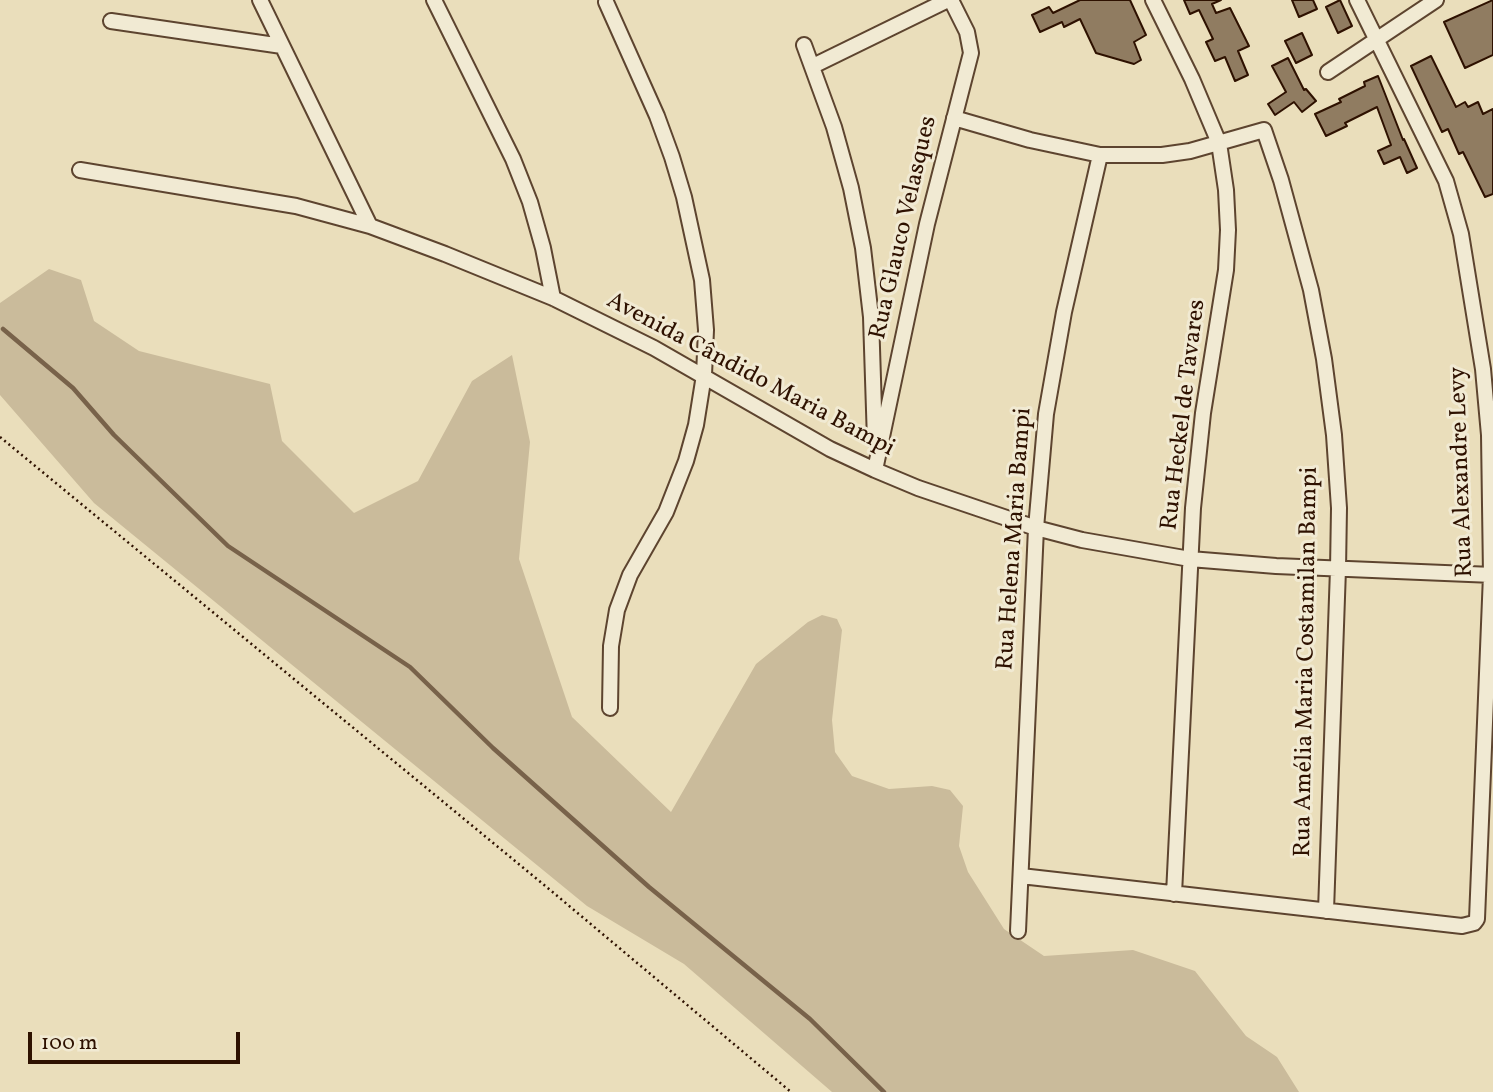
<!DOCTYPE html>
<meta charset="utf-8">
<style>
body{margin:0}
#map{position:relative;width:1493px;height:1092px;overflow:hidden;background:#eadebb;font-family:Vollkorn,serif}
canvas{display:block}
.scale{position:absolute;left:28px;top:1032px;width:212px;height:32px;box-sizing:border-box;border:4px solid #2e1100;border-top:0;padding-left:9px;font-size:21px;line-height:24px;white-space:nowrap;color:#2e1100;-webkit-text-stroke:5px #f1ead3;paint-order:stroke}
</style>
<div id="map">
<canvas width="1493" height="1092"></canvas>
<div class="scale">100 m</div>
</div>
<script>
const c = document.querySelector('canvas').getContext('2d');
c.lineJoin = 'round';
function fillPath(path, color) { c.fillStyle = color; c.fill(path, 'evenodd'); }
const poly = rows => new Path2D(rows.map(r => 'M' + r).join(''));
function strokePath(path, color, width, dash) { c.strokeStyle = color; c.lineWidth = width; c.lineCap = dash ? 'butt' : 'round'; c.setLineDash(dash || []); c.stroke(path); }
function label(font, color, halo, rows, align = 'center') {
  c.font = font + ' Vollkorn,serif'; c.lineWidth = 6; c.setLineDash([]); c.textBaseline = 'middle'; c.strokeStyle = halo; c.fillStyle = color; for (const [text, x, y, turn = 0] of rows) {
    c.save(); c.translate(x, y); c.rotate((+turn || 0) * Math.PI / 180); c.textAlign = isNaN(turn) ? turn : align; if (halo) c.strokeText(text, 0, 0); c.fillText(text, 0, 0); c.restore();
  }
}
fillPath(poly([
 [49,269,81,280,94,321,139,351,270,384,282,441,354,513,418,481,472,381,512,355,530,442,519,559,572,717,671,812,756,664,808,622,822,615,837,619,842,630,832,720,835,752,852,776,889,789,932,786,950,790,963,806,959,846,968,872,1004,929,1044,956,1133,950,1195,971,1246,1036,1277,1057,1299,1092,832,1092,684,964,587,906,94,503,0,395,0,303]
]), '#cabb9b');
strokePath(poly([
 [3,329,73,388,114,435,228,546,410,667,493,748,649,887,810,1019,884,1092]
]), '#78624a', 4.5);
const building = poly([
 [1080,0,1130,0,1146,35,1134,42,1141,60,1134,64,1096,53,1080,19,1064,27,1062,22,1040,32,1032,15,1049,7,1053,13,1080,0],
 [1184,0,1221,0,1212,4,1216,13,1230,8,1249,46,1238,51,1248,75,1235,81,1225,57,1215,61,1206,42,1213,39,1199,10,1190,14,1184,0],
 [1292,0,1313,0,1317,9,1299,17,1292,0],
 [1340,0,1352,26,1338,33,1326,7,1340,0],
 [1493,0,1493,55,1465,68,1444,22,1493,0],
 [1302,33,1312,55,1296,63,1285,41,1302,33],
 [1431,56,1456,107,1465,102,1468,107,1478,102,1483,114,1493,109,1493,194,1485,197,1463,152,1459,154,1448,129,1442,132,1411,66,1431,56],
 [1288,58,1304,90,1306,89,1316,101,1302,112,1294,102,1275,115,1268,104,1286,92,1272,66,1288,58],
 [1378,76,1403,140,1404,139,1417,168,1407,173,1400,157,1384,164,1378,151,1391,145,1377,107,1345,123,1347,126,1326,136,1315,114,1341,102,1339,99,1365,86,1364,82,1378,76]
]);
fillPath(building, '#907c61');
strokePath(building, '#2e1100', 2);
const minor = poly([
 [260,0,370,226],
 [434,0,513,159,530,202,543,248,553,298],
 [1153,0,1192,79,1219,143,1226,190,1228,230,1226,270,1203,413,1193,508,1174,894],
 [606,2,657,116,672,157,684,197,702,280,706,330,704,375,696,425,686,461,666,512,630,575,617,610,611,646,610,708],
 [111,21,282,46],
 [804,45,834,127,851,188,863,248,871,317,875,441],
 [813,66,948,0],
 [1328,72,1436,0],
 [954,118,1030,140,1100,155,1162,155,1190,151,1264,130,1281,180,1311,290,1324,359,1334,435,1339,508,1338,569,1326,911],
 [80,170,296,206,370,226,445,254,553,298,654,348,830,449,875,470,918,488,1036,528,1082,540,1190,559,1276,566,1493,575],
 [875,470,927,224,971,53,967,32,951,0],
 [1021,876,1462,926,1474,923,1477,919,1491,575,1489,435,1483,369,1461,234,1446,181,1357,0],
 [1018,931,1036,528,1046,414,1064,312,1100,155]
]);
strokePath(minor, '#5d442f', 18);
strokePath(poly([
 [0,437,543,884,791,1092]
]), '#2e1100', 2.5, [2, 3.5]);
strokePath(minor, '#f1ead3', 14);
label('24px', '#2e1100', '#f1ead3', [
 ["Rua Glauco Velasques",905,228,-77],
 ["Avenida Cândido Maria Bampi",750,376,28],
 ["Rua Heckel de Tavares",1185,415,-83],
 ["Rua Alexandre Levy",1463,472,-92],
 ["Rua Helena Maria Bampi",1016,539,-86],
 ["Rua Amélia Maria Costamilan Bampi",1308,662,-89]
]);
</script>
